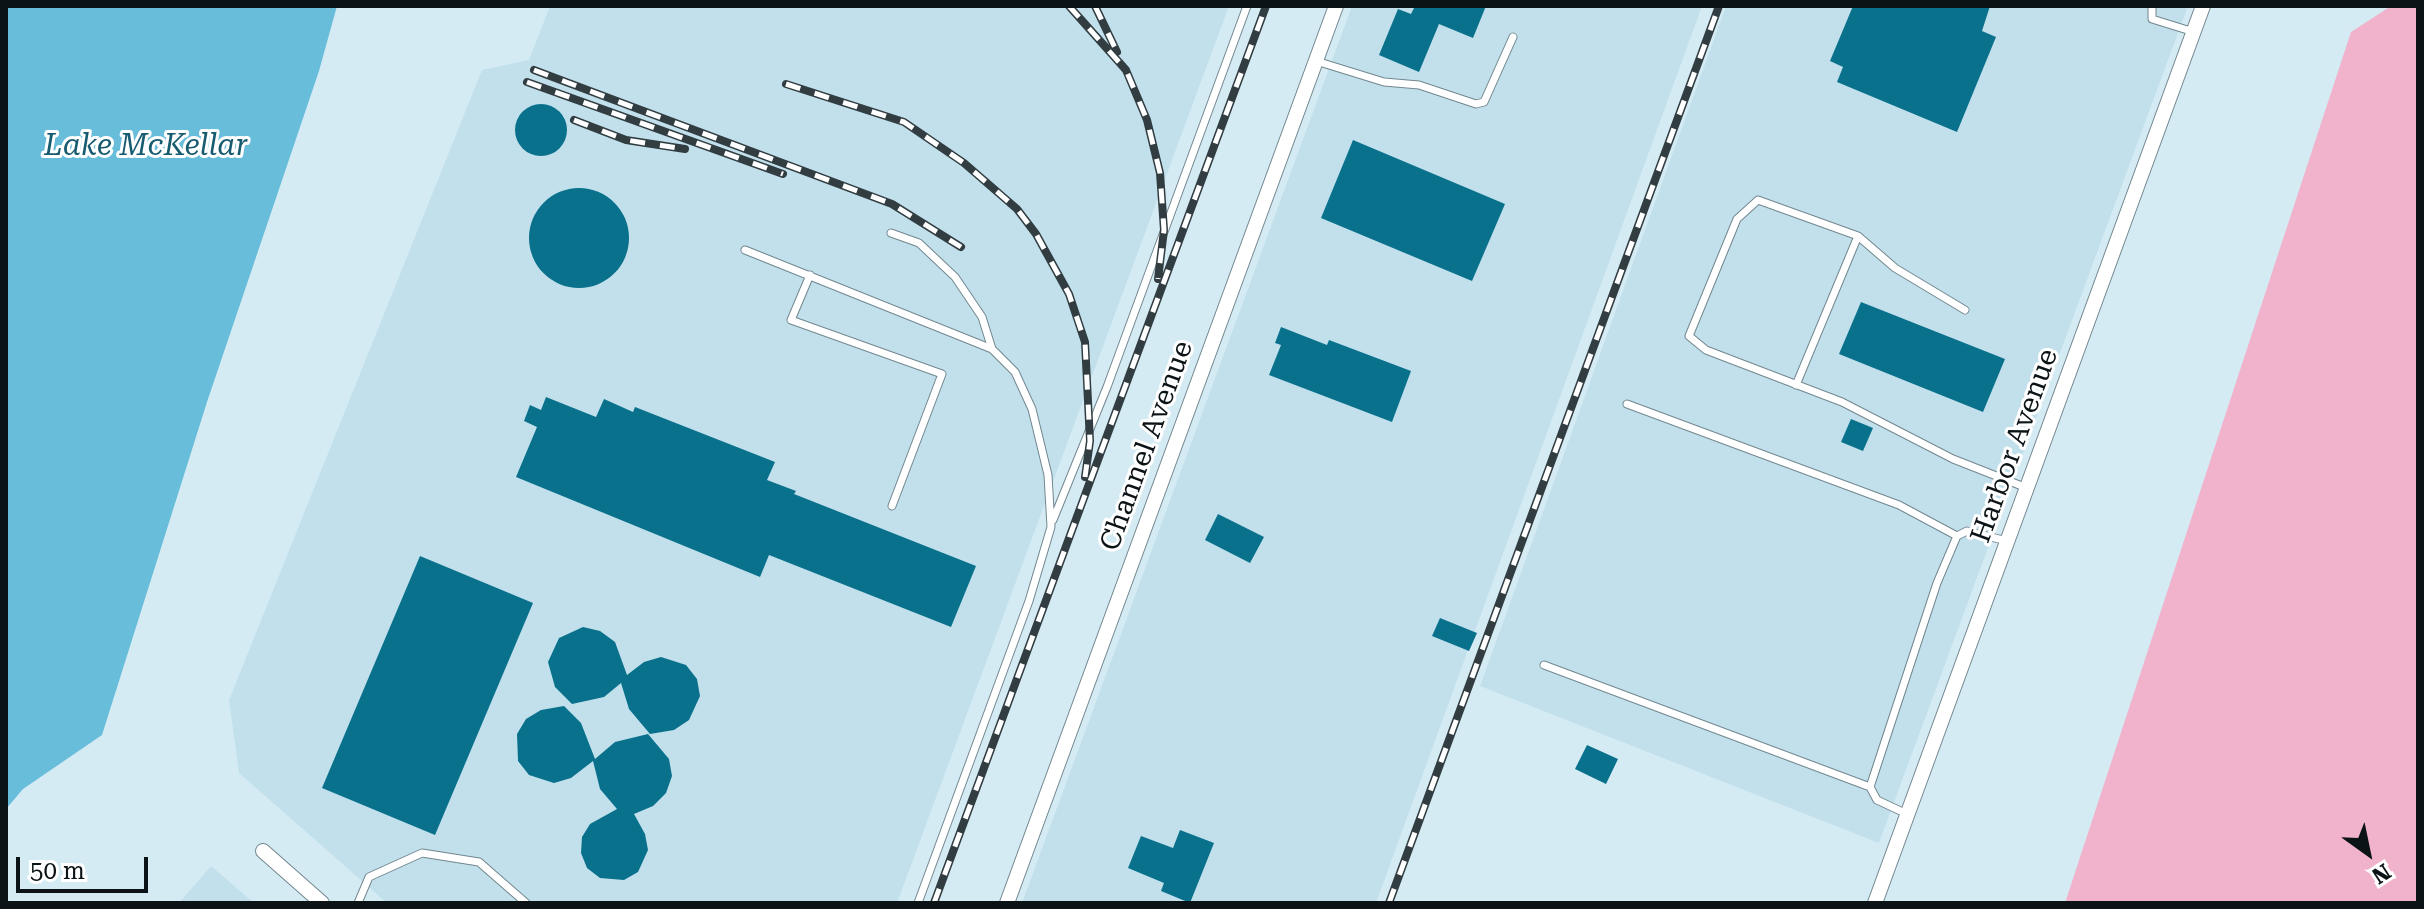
<!DOCTYPE html>
<style>
body{margin:0}
#map{position:relative;width:2424px;height:909px;overflow:hidden;background:#d5ebf4;font-family:"Roboto Serif",serif}
canvas{display:block}
.frame{position:absolute;inset:0;border:8px solid #0b1316;pointer-events:none}
.north{position:absolute;left:2328px;top:813px;width:80px;height:80px;-webkit-text-stroke:6px #fff;paint-order:stroke;rotate:147deg;font-size:22px;font-weight:700;line-height:32px;text-align:center;color:#0b1316}
.north::after{content:'';display:block;margin:auto;width:28px;height:36px;background:#0b1316;clip-path:polygon(50% 0,100% 100%,50% 72%,0 100%)}
.scale{position:absolute;left:16px;top:857px;width:132px;height:36px;box-sizing:border-box;border:4px solid #0b1316;border-top:0;padding-left:10px;font-size:24px;line-height:28px;white-space:nowrap;color:#0b1316;-webkit-text-stroke:6px #fff;paint-order:stroke}
</style>
<div id="map">
<canvas width="2424" height="909"></canvas>
<div class="frame"></div>
<div class="north">N</div>
<div class="scale">50 m</div>
</div>
<script>
const c = document.querySelector('canvas').getContext('2d');
c.lineJoin = 'round';
function fillPath(path, color) { c.fillStyle = color; c.fill(path, 'evenodd'); }
const poly = rows => new Path2D(rows.map(r => 'M' + r).join(''));
function strokePath(path, color, width, dash) { c.strokeStyle = color; c.lineWidth = width; c.lineCap = dash ? 'butt' : 'round'; c.setLineDash(dash || []); c.stroke(path); }
function label(font, color, halo, rows, align = 'center') {
  c.font = font + ' "Roboto Serif",serif'; c.lineWidth = 6; c.setLineDash([]); c.textBaseline = 'middle'; c.strokeStyle = halo; c.fillStyle = color; for (const [text, x, y, turn = 0] of rows) {
    c.save(); c.translate(x, y); c.rotate((+turn || 0) * Math.PI / 180); c.textAlign = isNaN(turn) ? turn : align; if (halo) c.strokeText(text, 0, 0); c.fillText(text, 0, 0); c.restore();
  }
}
fillPath(poly([
 [550,6,1229,6,897,903,387,903,239,773,229,700,482,70,529,60],
 [1352,6,1702,6,1376,903,1022,903],
 [1726,6,2188,6,1879,843,1480,686],
 [211,866,254,903,179,903]
]), '#c1e0ec');
fillPath(poly([
 [2391,6,2418,6,2418,903,2065,903,2351,32]
]), '#f1b2cc');
fillPath(poly([
 [6,6,337,6,319,71,207,402,102,735,23,789,6,809]
]), '#68bdda');
fillPath(poly([
 [1415,6,1486,6,1473,38,1439,24,1419,72,1379,55,1398,9,1411,14],
 [1853,6,1990,6,1982,31,1996,37,1957,132,1837,82,1843,67,1830,61],
 '515 130a26 26 0 1 1 52 0a26 26 0 1 1-52 0Z',
 [1353,140,1505,204,1472,281,1321,218],
 '529 238a50 50 0 1 1 100 0a50 50 0 1 1-100 0Z',
 [1861,302,2005,359,1983,412,1839,354],
 [1281,327,1327,345,1329,340,1411,371,1392,422,1269,375,1281,345,1275,343],
 [546,397,596,417,604,399,633,412,635,407,775,462,767,480,796,491,794,494,976,566,951,627,769,555,760,577,516,477,537,427,524,421,530,405,541,410],
 [1851,419,1873,428,1863,451,1841,442],
 [1218,514,1264,537,1250,563,1205,540],
 [420,556,533,603,435,835,322,788],
 [1440,618,1477,633,1469,651,1432,636],
 [583,627,600,631,615,642,627,675,644,662,661,657,686,665,697,679,700,696,689,720,674,730,650,734,629,709,621,683,604,697,572,704,555,687,548,662,559,638],
 [564,706,581,723,595,759,615,742,648,734,669,759,672,776,666,793,653,806,634,814,645,834,648,850,638,872,624,880,600,878,587,868,581,853,582,837,590,824,617,809,600,789,593,761,571,778,554,783,529,775,518,761,517,734,526,719,541,710],
 [1587,745,1618,759,1606,784,1575,769],
 [1180,830,1214,843,1190,903,1161,891,1164,883,1128,868,1141,836,1173,848]
]), '#09718c');
const lane = poly([
 [2152,6,2152,19,2194,32],
 [1316,61,1384,82,1419,85,1476,104,1484,102,1513,37],
 [891,233,919,243,955,277,982,317,992,349],
 [745,250,992,349,1015,372,1032,409,1048,475,1051,527,1029,601,918,903],
 [810,275,791,320,942,374,892,506],
 [1965,310,1895,268,1858,236,1758,200,1737,219,1689,336,1706,350,1842,402,1953,459,2027,488],
 [1796,385,1858,236],
 [1627,404,1899,505,1957,536],
 [1053,520,1107,387,1247,6],
 [1544,665,1870,787],
 [1907,814,1877,800,1870,787,1937,583,1957,536,1967,531,2007,541],
 [358,903,369,877,422,853,479,862,526,903]
]);
const street = poly([
 [263,851,322,903],
 [1007,903,1336,6],
 [1875,903,2203,6]
]);
strokePath(lane, '#72878f', 9);
strokePath(street, '#72878f', 16);
strokePath(lane, '#fff', 7);
strokePath(street, '#fff', 14);
const rail = poly([
 [1069,6,1126,70,1147,120,1160,173,1164,230,1158,279],
 [1095,6,1117,52],
 [534,70,892,204,961,247],
 [527,82,783,174],
 [786,84,904,122,964,163,1017,209,1036,234,1069,294,1085,342,1090,441,1085,477],
 [574,120,626,140,685,149],
 [934,903,1266,6],
 [1389,903,1719,6]
]);
strokePath(rail, '#323d41', 8);
strokePath(rail, '#fff', 5, [15]);
label('28px', '#0b1316', '#fff', [
 ["Channel Avenue",1147,446,-70],
 ["Harbor Avenue",2015,446,-70]
]);
label('italic 30px', '#165b70', '#fff', [
 ["Lake McKellar",146,146]
]);
</script>
